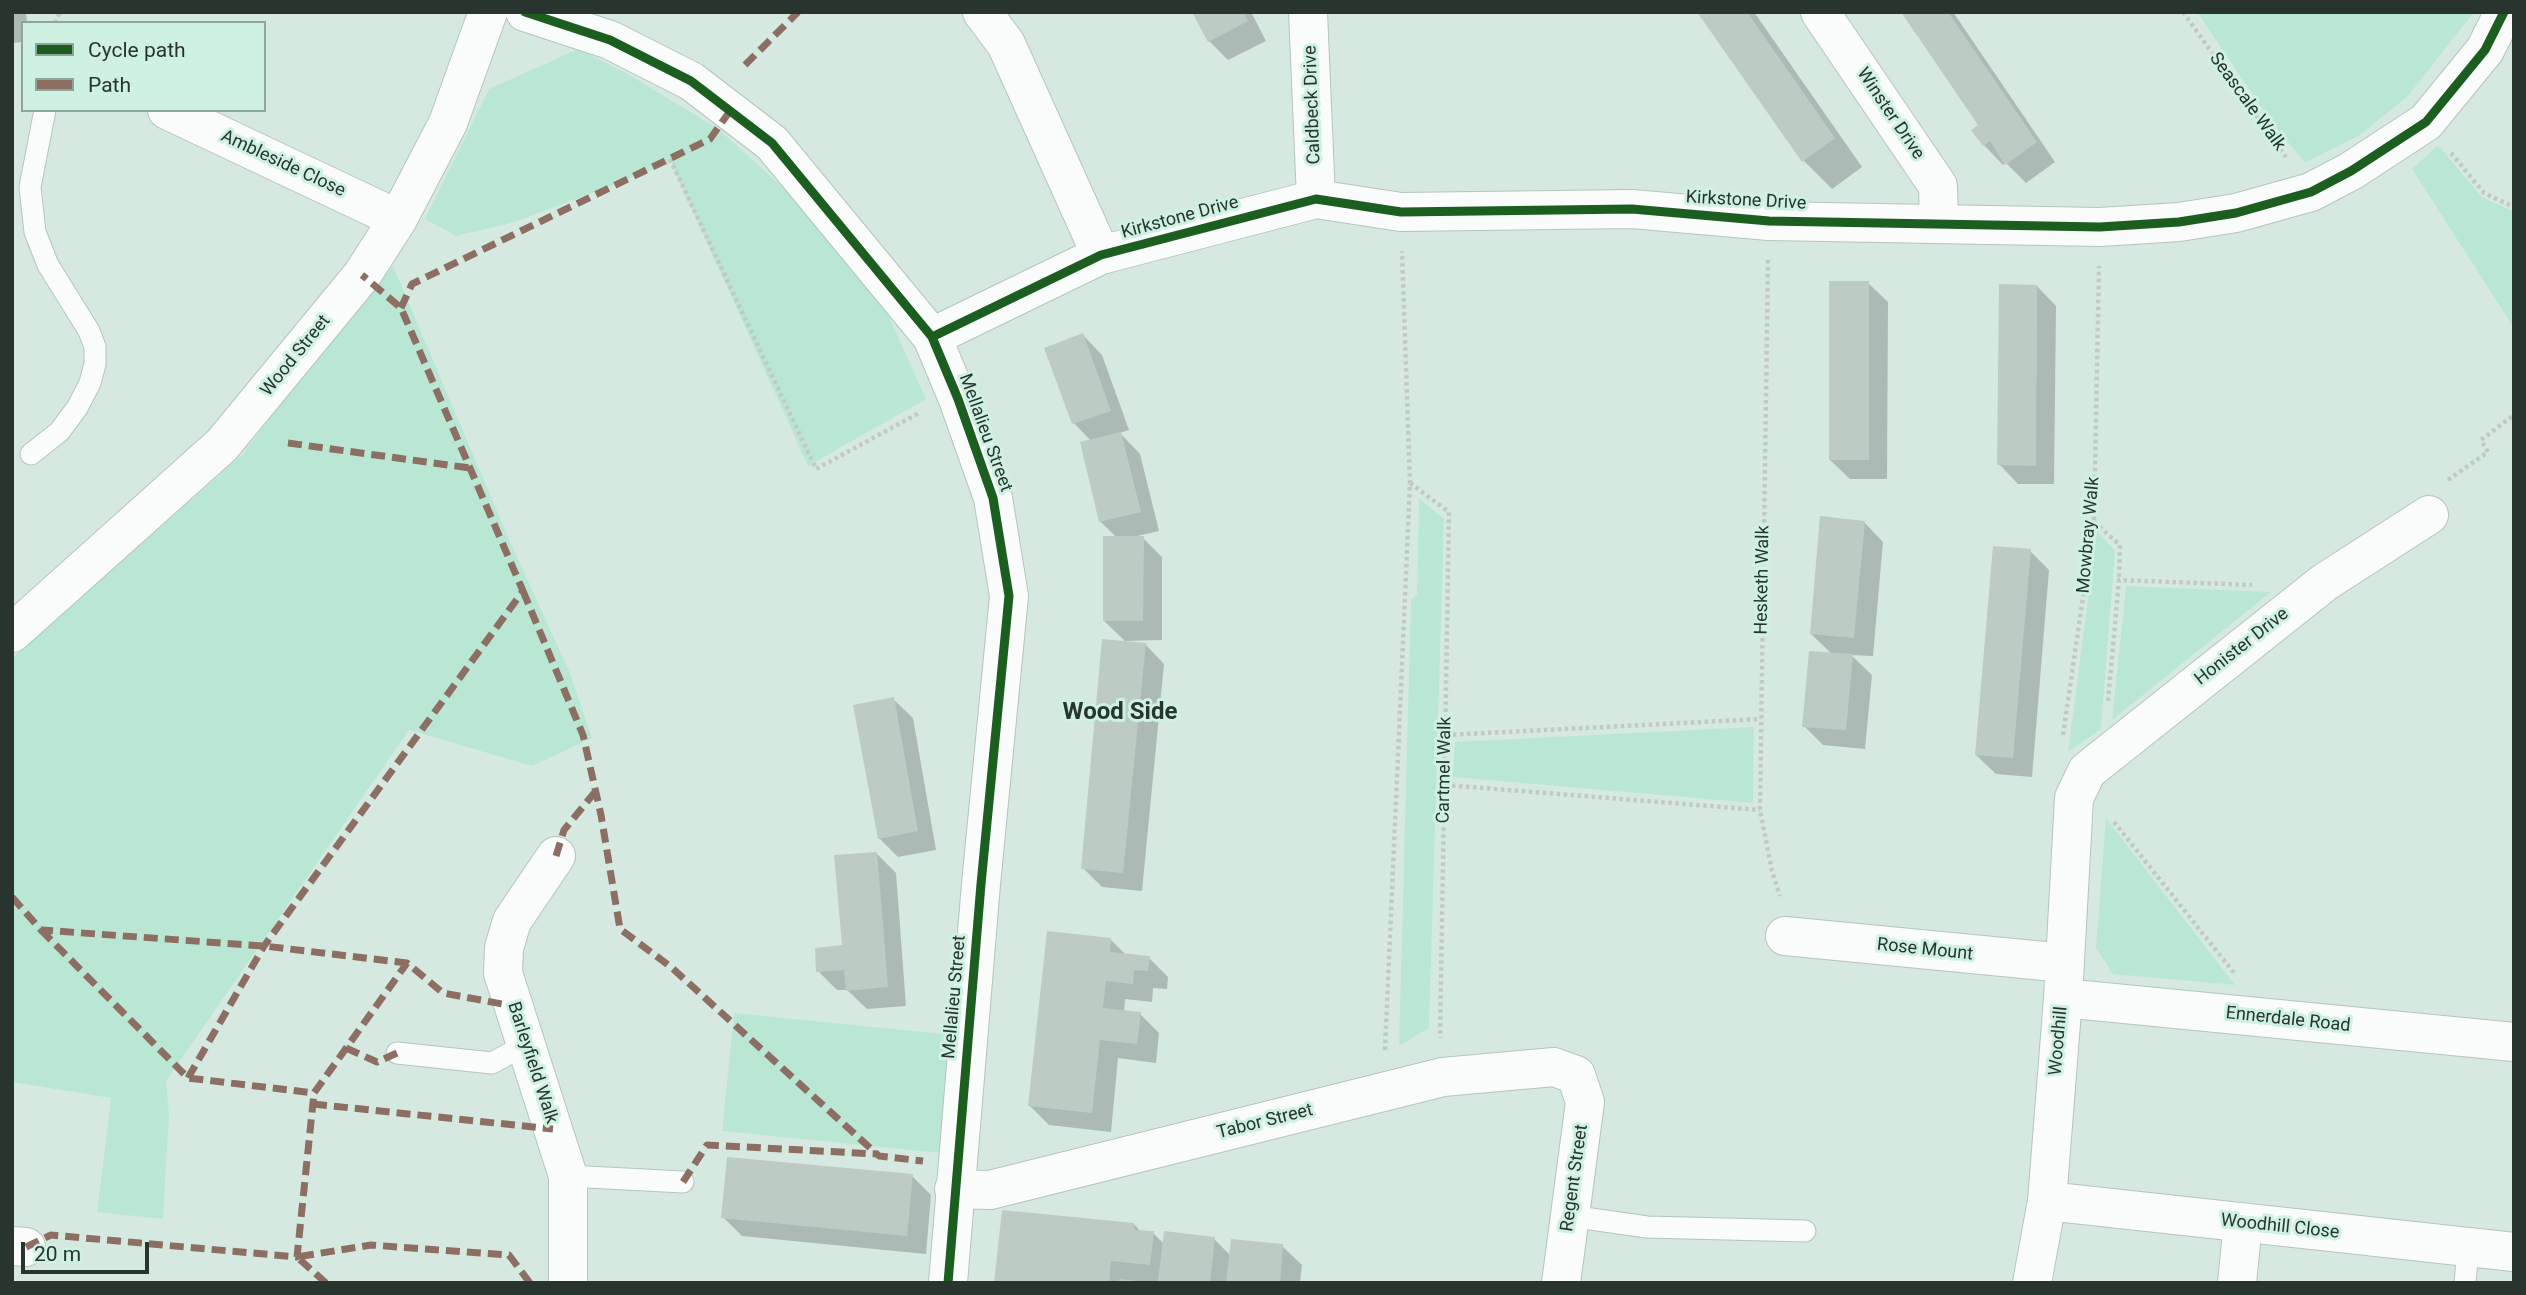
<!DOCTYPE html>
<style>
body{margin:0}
#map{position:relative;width:2526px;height:1295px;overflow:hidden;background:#d6e9e1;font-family:Roboto,sans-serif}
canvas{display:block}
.frame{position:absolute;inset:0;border:14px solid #28352f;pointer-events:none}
.legend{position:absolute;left:21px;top:21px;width:245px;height:91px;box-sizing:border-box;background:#cef1e2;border:2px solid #8ca69a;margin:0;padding:9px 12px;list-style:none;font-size:21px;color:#28352f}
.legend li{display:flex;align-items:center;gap:14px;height:35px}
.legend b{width:35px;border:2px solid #8ca69a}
.scale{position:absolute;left:21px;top:1242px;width:128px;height:32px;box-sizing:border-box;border:4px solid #28352f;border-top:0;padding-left:9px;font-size:21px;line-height:24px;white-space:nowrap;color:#28352f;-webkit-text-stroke:5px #cef1e2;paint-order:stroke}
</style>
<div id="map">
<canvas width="2526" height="1295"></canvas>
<div class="frame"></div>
<ul class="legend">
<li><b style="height:9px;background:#1b5e20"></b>Cycle path</li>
<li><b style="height:9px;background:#8d6e63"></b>Path</li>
</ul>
<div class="scale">20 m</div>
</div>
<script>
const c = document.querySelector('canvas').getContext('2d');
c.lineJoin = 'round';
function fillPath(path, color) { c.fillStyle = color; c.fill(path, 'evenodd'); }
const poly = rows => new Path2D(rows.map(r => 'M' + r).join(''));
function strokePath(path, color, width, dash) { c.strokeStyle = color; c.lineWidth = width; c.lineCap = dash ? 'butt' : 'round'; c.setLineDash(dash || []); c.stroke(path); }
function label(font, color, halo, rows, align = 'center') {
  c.font = font + ' Roboto,sans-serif'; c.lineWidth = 6; c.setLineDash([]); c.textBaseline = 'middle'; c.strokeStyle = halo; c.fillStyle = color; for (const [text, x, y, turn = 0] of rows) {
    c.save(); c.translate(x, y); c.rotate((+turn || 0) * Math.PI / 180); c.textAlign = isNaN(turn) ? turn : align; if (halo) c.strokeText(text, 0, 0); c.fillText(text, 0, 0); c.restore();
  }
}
fillPath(poly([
 [2197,12,2474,12,2407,97,2357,137,2305,163,2268,117],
 [578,49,626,73,717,128,807,209,877,290,926,399,808,466,671,163,515,222,456,236,425,219,489,89],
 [2438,145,2482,197,2514,212,2514,328,2412,169],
 [393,266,511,544,570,673,592,738,532,766,409,730,166,1081,169,1116,163,1219,97,1212,111,1098,12,1082,12,658,242,455,340,326],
 [1419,498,1444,519,1429,1028,1399,1046,1411,600,1417,594],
 [2097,531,2115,551,2101,729,2068,752],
 [2126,586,2271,592,2112,720],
 [1754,727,1753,803,1453,777,1455,742],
 [2106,818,2235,985,2113,974,2096,948],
 [734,1013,952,1035,940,1153,722,1131]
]), '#bae7d4');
fillPath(poly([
 [12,12,26,12,27,23,23,23,23,42,12,43],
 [1194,12,1251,12,1266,41,1228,60,1209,41],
 [1699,12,1754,12,1862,167,1832,189,1804,161],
 [1904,12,1953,12,2055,162,2026,183,2006,163,2003,165,1984,145,1974,130,1981,125],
 [1868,283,1888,302,1887,479,1850,479,1830,460],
 [2037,286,2056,306,2054,484,2018,484,1999,464],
 [1083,335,1102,355,1129,430,1120,433,1140,454,1159,531,1133,537,1143,538,1162,557,1162,640,1125,641,1104,621,1117,538,1100,521,1091,441,1074,423],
 [1864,522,1883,542,1873,656,1851,655,1872,675,1865,749,1823,745,1804,726,1832,654,1811,634],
 [2030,551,2049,570,2032,777,1996,774,1976,755],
 [1145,644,1164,664,1142,891,1102,887,1083,868],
 [893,699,913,718,936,850,898,857,879,838],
 [877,854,896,873,906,1006,867,1009,847,990,837,990,818,971,844,947],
 [1110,939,1126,955,1149,958,1168,977,1167,989,1153,988,1152,1002,1125,999,1124,1012,1140,1014,1159,1033,1156,1063,1118,1058,1111,1132,1049,1125,1030,1106],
 [912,1176,931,1195,926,1254,742,1236,723,1217],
 [1134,1224,1141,1232,1153,1233,1164,1244,1214,1239,1231,1256,1282,1246,1302,1265,1300,1283,996,1283]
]), '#0003');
fillPath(poly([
 [1192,12,1243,12,1248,21,1208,42],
 [1697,12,1747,12,1835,138,1802,162],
 [1901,12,1948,12,2037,142,2005,165,1990,141,1983,146,1971,130,1978,125],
 [1829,281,1869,281,1869,460,1829,460],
 [1999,284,2037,285,2036,466,1997,465],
 [1083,333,1111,411,1072,424,1044,348],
 [1121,432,1141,512,1099,522,1080,442],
 [1820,516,1865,521,1854,638,1810,634],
 [1103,536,1144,536,1143,621,1103,621],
 [1993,546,2031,549,2013,758,1975,755],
 [1102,639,1146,643,1123,873,1081,869],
 [1809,651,1853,654,1846,730,1802,727],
 [894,697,918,831,878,839,853,705],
 [877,852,888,987,846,991,844,970,816,972,815,948,842,945,834,855],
 [1047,931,1111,938,1110,952,1150,956,1148,971,1134,970,1133,984,1106,981,1103,1008,1141,1012,1139,1029,1137,1044,1100,1040,1092,1113,1028,1106],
 [727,1157,913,1174,907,1236,721,1218],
 [1002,1210,1134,1223,1134,1230,1154,1231,1150,1265,1111,1261,1109,1283,994,1283],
 [1164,1231,1215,1237,1210,1283,1158,1281],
 [1231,1239,1283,1244,1280,1283,1226,1283],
 [1120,1279,1137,1281,1136,1283,1116,1283]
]), '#bdcbc5');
const lane = poly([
 [31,454,59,432,77,408,90,383,95,364,95,347,89,331,48,265,35,232,30,187,45,110],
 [397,1053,492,1063,525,1045],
 [568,1176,683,1182],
 [1570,1216,1647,1227,1805,1231],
 [2465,1283,2468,1248]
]);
const street = poly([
 [525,12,610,40,691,81,772,143,932,337,958,399,993,498,1009,596,981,884,948,1283],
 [982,12,1006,44,1101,255],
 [1308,12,1316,199],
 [1820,12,1938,186,1939,223],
 [167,110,398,219],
 [932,337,1101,255,1316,199,1401,212,1632,209,1769,221,2100,227,2179,222,2236,213,2311,192,2351,171,2426,122,2485,50,2504,12],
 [12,633,222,445,362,275,398,219,448,123,488,12],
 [556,856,512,921,504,948,503,973,568,1176,568,1283],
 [1785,936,2065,963],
 [2063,998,2514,1042],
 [954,1189,990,1190,1443,1077,1554,1067,1576,1075,1585,1102,1561,1283],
 [2047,1201,2514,1252],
 [12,1246,26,1247],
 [2032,1283,2047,1201,2063,998,2074,798,2087,771,2325,582,2429,515],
 [2237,1283,2243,1223]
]);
strokePath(lane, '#b5c4be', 23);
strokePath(street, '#b5c4be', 40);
strokePath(poly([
 [2183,12,2286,157],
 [55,23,60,12],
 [2451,153,2484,193,2514,207],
 [670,159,816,469,919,413],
 [1768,260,1760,810,1772,871,1780,896],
 [2448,480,2488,452,2481,440,2514,415],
 [1410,483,1449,512,1440,1038],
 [2094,522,2120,545,2119,580],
 [2108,701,2119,580,2252,585],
 [1446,735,1761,719],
 [2063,735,2094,521,2099,266],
 [1445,785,1760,810],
 [2114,822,2235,974],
 [1385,1050,1410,483,1402,251]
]), '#c2c9c5', 4.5, [3.5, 3.5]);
strokePath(lane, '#f9fcfa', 21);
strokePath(street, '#f9fcfa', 38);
strokePath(poly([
 [745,65,798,12],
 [401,308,412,284,710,139,730,111],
 [288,443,470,468],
 [523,591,583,735,601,815,620,929,671,967,879,1156,923,1161],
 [556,856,564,830,595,792],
 [12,897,41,930,264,946,407,963,443,993,513,1006],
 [41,930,188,1078,314,1093,407,963],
 [346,1048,377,1062,397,1053],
 [188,1078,264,946,523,591,401,308,362,275],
 [313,1104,553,1129],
 [683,1182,707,1145,877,1154],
 [26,1247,51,1235,297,1257,314,1093],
 [326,1283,297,1257,371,1245,509,1255,530,1283]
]), '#8d6e63', 7, [14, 7]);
strokePath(poly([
 [525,12,610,40,691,81,772,143,932,337,958,399,993,498,1009,596,981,884,948,1283],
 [932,337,1101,255,1316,199,1401,212,1632,209,1769,221,2100,227,2179,222,2236,213,2311,192,2351,171,2426,122,2485,50,2504,12]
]), '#1b5e20', 9);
label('18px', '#28352f', '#cef1e2', [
 ["Seascale Walk",2247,102,54],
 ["Caldbeck Drive",1313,105,-92],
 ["Winster Drive",1890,114,56],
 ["Ambleside Close",283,164,25],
 ["Kirkstone Drive",1746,201,3],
 ["Kirkstone Drive",1180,218,-15],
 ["Wood Street",296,356,-51],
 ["Mellalieu Street",985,433,70],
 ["Mowbray Walk",2089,535,-85],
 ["Hesketh Walk",1763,580,-89],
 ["Honister Drive",2242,647,-38],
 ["Cartmel Walk",1445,770,-89],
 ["Rose Mount",1925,950,6],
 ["Mellalieu Street",955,997,-85],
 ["Ennerdale Road",2288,1020,6],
 ["Woodhill",2059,1041,-85],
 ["Barleyfield Walk",532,1063,72],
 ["Tabor Street",1265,1122,-14],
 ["Regent Street",1575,1178,-82],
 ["Woodhill Close",2280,1227,6]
]);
label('bold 24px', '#28352f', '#cef1e2', [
 ["Wood Side",1120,713]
]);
</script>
